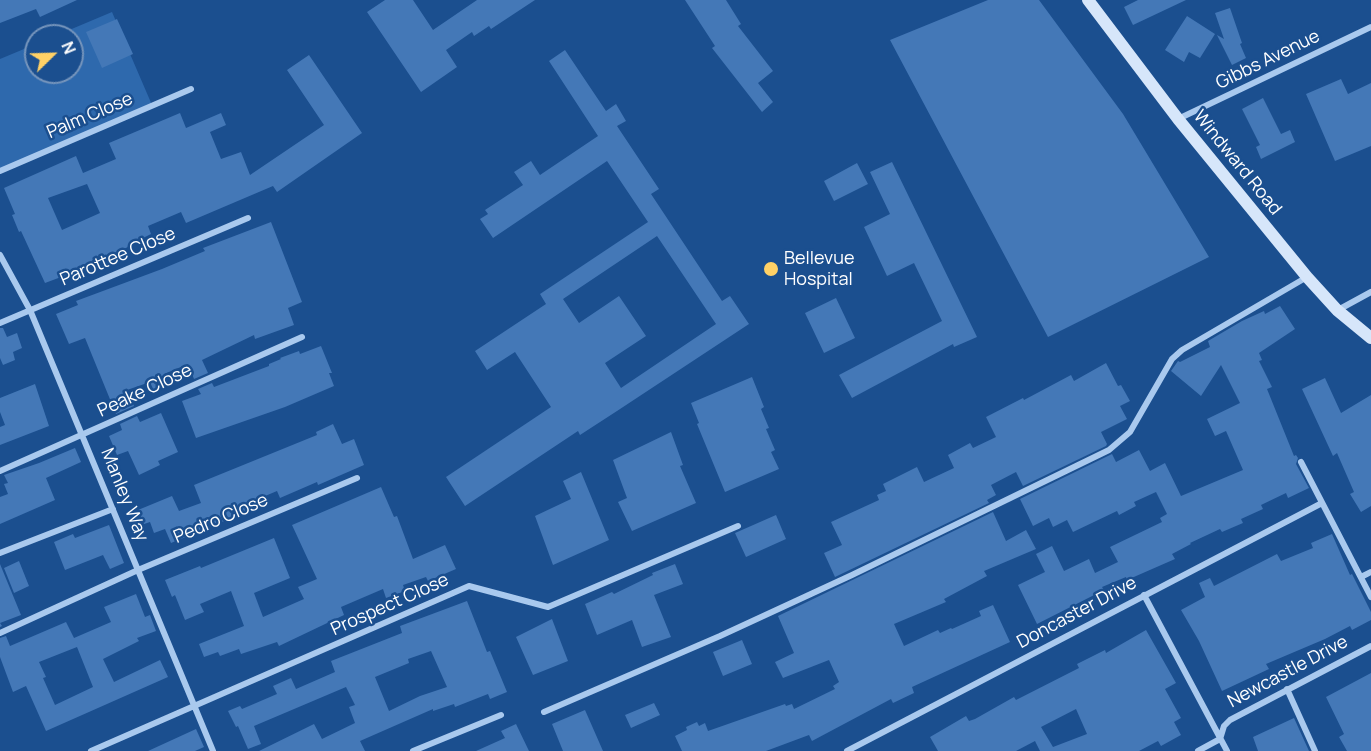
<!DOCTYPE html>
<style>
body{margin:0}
#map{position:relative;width:1371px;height:751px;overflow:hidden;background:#1b4f8f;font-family:Manrope,sans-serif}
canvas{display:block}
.north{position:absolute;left:24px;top:24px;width:60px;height:60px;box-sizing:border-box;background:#1b4f8f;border:2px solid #7695bc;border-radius:50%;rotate:67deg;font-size:16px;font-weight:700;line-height:24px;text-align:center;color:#fff}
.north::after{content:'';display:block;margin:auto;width:21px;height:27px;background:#ffd166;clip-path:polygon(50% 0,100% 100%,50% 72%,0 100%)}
</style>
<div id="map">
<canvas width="1371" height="751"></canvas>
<div class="north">N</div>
</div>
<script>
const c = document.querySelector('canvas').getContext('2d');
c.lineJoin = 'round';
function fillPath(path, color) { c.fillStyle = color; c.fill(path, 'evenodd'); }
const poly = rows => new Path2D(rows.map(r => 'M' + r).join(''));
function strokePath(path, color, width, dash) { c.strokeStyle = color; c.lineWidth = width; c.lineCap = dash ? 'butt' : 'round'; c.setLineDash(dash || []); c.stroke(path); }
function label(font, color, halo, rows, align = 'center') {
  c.font = font + ' Manrope,sans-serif'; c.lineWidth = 5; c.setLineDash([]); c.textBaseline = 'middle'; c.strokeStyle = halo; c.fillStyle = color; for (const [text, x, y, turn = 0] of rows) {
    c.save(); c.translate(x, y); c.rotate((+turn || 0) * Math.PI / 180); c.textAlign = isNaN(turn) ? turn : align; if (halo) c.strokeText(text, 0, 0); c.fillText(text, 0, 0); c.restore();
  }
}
fillPath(poly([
 [112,12,152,105,0,170,0,59,36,44,36,72,72,72,72,36,55,36]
]), '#2e69ad');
fillPath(poly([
 [0,0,77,0,40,17,36,9,0,23],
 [385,0,413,0,433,30,477,0,535,0,491,29,489,26,474,36,472,32,446,50,457,67,421,92,367,12],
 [685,0,726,0,741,24,738,26,773,71,758,83,773,102,762,112,712,48,715,46],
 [988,0,1039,0,1123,114,1209,257,1048,337,890,40],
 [1138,0,1186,0,1133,25,1124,7],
 [1230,8,1242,43,1240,44,1246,58,1232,65,1217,35,1224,39,1215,13],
 [1187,16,1215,34,1200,58,1189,52,1184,62,1165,50],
 [117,19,133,54,102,68,86,32],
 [565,50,606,111,616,104,626,121,617,126,659,189,651,194,722,301,730,296,749,324,617,411,580,435,578,431,465,506,446,477,551,407,515,352,487,370,475,351,546,304,540,294,648,222,607,161,493,238,480,219,488,214,485,210,523,185,514,172,531,161,540,175,598,136,549,61],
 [657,236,716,324,621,388,605,363,646,336,619,296,579,323,563,299],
 [309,55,362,133,277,192,273,186,186,223,181,212,148,226,151,234,133,243,134,244,95,263,96,264,45,283,21,231,19,232,12,215,15,214,4,188,76,156,83,173,116,159,109,143,180,113,186,128,221,113,226,125,210,132,221,159,241,152,250,175,324,125,287,70],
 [87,184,100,213,62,230,48,198],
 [1341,79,1348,94,1371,83,1371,146,1335,161,1306,94],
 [1263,98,1281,134,1290,130,1295,142,1261,159,1256,147,1260,145,1242,109],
 [892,162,977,337,954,347,953,344,852,398,839,375,942,321,914,263,887,276,864,227,890,214,870,172],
 [857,163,868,184,834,201,824,181],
 [271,222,302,302,288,308,294,325,255,339,254,335,202,360,208,373,194,379,188,364,164,374,168,385,154,391,150,382,127,390,134,406,116,414,85,338,69,344,56,314,78,305,76,301,162,269,205,251,203,248],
 [836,298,855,338,824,353,805,313],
 [1280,306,1295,329,1259,353,1262,360,1259,361,1272,387,1267,389,1294,456,1296,455,1298,458,1296,464,1309,488,1288,498,1286,493,1261,505,1263,509,1241,519,1243,523,1222,532,1220,529,1190,543,1191,544,1172,554,1175,559,1127,580,1126,577,1102,587,1104,590,1037,624,1018,585,1045,572,1036,554,1052,546,1064,571,1089,559,1095,573,1118,562,1110,547,1162,522,1160,518,1167,514,1156,492,1134,502,1136,506,1119,515,1117,511,1073,532,1067,520,1053,527,1049,518,1033,526,1020,499,1112,454,1116,462,1139,450,1150,471,1165,463,1181,496,1243,470,1226,431,1215,436,1207,419,1240,403,1221,365,1201,396,1171,371,1178,361,1180,362,1210,347,1208,341,1242,321,1264,311,1265,314],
 [0,328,3,328,7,337,17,333,22,348,13,352,15,360,3,365,0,358],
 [321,346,332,373,329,373,334,386,285,407,196,438,182,401,201,394,198,389,212,383,214,387,269,366,269,364,281,359,280,358,299,351,300,354],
 [1106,363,1118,386,1121,385,1130,401,1120,406,1127,419,1101,432,1107,444,1106,446,1023,486,1016,472,991,485,996,495,987,500,989,503,835,577,824,553,842,545,831,522,879,500,877,495,886,491,883,484,917,467,924,482,954,468,948,455,970,443,973,448,996,437,986,417,1023,398,1024,400,1071,375,1074,381],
 [752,377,764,407,761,409,769,428,766,429,775,450,771,452,779,469,725,492,697,424,699,423,691,403],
 [1325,378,1341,413,1371,395,1371,506,1361,512,1350,494,1354,492,1337,453,1333,456,1302,389],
 [35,384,49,426,0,445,0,427,5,425,0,412,0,398],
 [161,413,178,452,158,461,160,465,139,475,128,451,117,455,109,436,122,430,120,424,137,416,140,422],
 [333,424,342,444,354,439,364,465,318,485,317,482,280,498,277,491,258,499,261,506,171,543,165,529,154,533,150,522,144,524,138,510,172,496,179,511,201,503,194,485,317,435,316,432],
 [671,432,683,465,680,466,696,503,632,531,618,502,627,498,613,460],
 [75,448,81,462,46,478,55,500,0,524,0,497,8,494,4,484,8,483,4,475,39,463],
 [581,472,609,540,553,565,535,516,571,499,563,481],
 [381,487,394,517,397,516,413,559,445,545,456,569,428,581,426,577,403,585,405,591,386,598,383,589,341,607,344,615,279,646,277,642,241,654,239,649,220,656,218,652,204,657,199,644,244,626,231,591,200,604,204,612,185,620,175,595,172,597,165,580,200,566,201,568,274,538,290,578,254,593,263,617,304,599,298,587,317,579,292,525],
 [993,512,1006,541,1026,530,1036,549,984,571,987,576,944,599,946,602,894,624,904,646,938,630,940,633,951,628,952,629,981,616,979,611,993,605,1010,642,912,687,914,693,893,703,891,699,812,741,809,735,766,751,682,751,675,736,687,730,686,727,697,722,699,726,705,723,708,731,785,704,786,706,792,704,794,709,835,689,833,686,839,682,829,660,783,678,775,662,794,653,778,616],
 [776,515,786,539,746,557,735,533],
 [109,525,124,563,110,569,103,555,65,570,54,542,73,534,75,538],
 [1332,534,1350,575,1352,574,1371,612,1371,620,1352,630,1350,626,1325,639,1266,664,1269,669,1222,691,1199,641,1181,610,1205,597,1199,583,1210,578,1214,586,1277,554,1281,561,1313,548,1311,543],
 [19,561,29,586,14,593,4,568],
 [0,564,21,615,0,623,2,626,0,627],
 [675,564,683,584,654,595,671,637,642,647,632,620,597,635,585,604,612,592,614,594,653,575,652,573],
 [136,594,145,617,150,615,156,631,137,638,139,641,103,659,114,682,160,660,168,677,46,731,26,686,13,692,0,657,0,638,6,636,10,646,66,622,74,638,111,622,104,607],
 [77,647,93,687,55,705,43,678,46,677,39,662],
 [467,601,487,652,490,651,507,692,490,699,488,694,455,707,454,704,433,711,433,709,360,741,365,751,259,751,314,724,322,739,355,723,349,707,355,705,346,687,254,726,261,744,248,749,238,726,236,727,228,711,240,706,242,709,277,694,273,686,291,678,296,689,335,672,331,661,402,633,400,626],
 [431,651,447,687,420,696,389,711,375,677,409,663,408,659],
 [552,619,568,661,533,675,516,637],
 [1146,630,1176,683,1165,689,1181,718,1174,722,1181,735,1161,746,1158,741,1139,751,1040,751,1035,741,1016,751,938,751,930,737,966,716,969,721,975,719,1014,697,1016,700,1079,668,1077,664,1105,650,1106,653],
 [1076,709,1087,734,1053,747,1041,727],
 [742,640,752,664,723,676,713,652],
 [1371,673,1371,751,1347,751,1339,737,1344,734,1326,697],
 [654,703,660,715,631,728,625,715],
 [585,710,603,751,563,751,552,724],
 [1294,718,1309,751,1258,751,1253,737],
 [516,724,529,751,476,751,505,738,501,731],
 [196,729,204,747,195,751,148,751]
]), '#4478b7');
strokePath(poly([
 [1178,119,1371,27],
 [0,171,191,89],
 [0,255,30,310,213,751],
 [1338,310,1371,292],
 [0,323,248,218],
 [1301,462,1371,597],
 [0,471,302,337],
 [0,553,113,509],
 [1361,577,1371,572],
 [1144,595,1227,751],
 [0,633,138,570,357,478],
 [1287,689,1315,751],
 [544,712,720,636,852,575,1109,450,1130,432,1172,359,1182,350,1307,277],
 [91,751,469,586,548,607,738,526],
 [413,751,501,715],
 [847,751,1322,503],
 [1198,751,1220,739,1224,726,1230,720,1371,646]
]), '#a9c9ee', 6);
strokePath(poly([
 [1088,0,1178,119,1307,277,1337,310,1371,338]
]), '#d6e6fa', 12);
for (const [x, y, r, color] of [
 [771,269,8,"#ffd166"]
]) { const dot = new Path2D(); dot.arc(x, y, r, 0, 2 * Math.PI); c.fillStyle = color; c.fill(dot); strokePath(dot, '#1b4f8f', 2); }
label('18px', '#fff', '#1b4f8f', [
 ["Gibbs Avenue",1268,60,-26],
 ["Palm Close",90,116,-23],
 ["Windward Road",1237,163,51],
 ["Parottee Close",118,257,-23],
 ["Peake Close",145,391,-25],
 ["Manley Way",124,495,68],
 ["Pedro Close",221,519,-23],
 ["Prospect Close",390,605,-24],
 ["Doncaster Drive",1077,613,-28],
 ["Newcastle Drive",1288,672,-28]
]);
label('18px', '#fff', '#1b4f8f', [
 ["Bellevue",784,259],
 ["Hospital",784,280]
], 'left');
</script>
